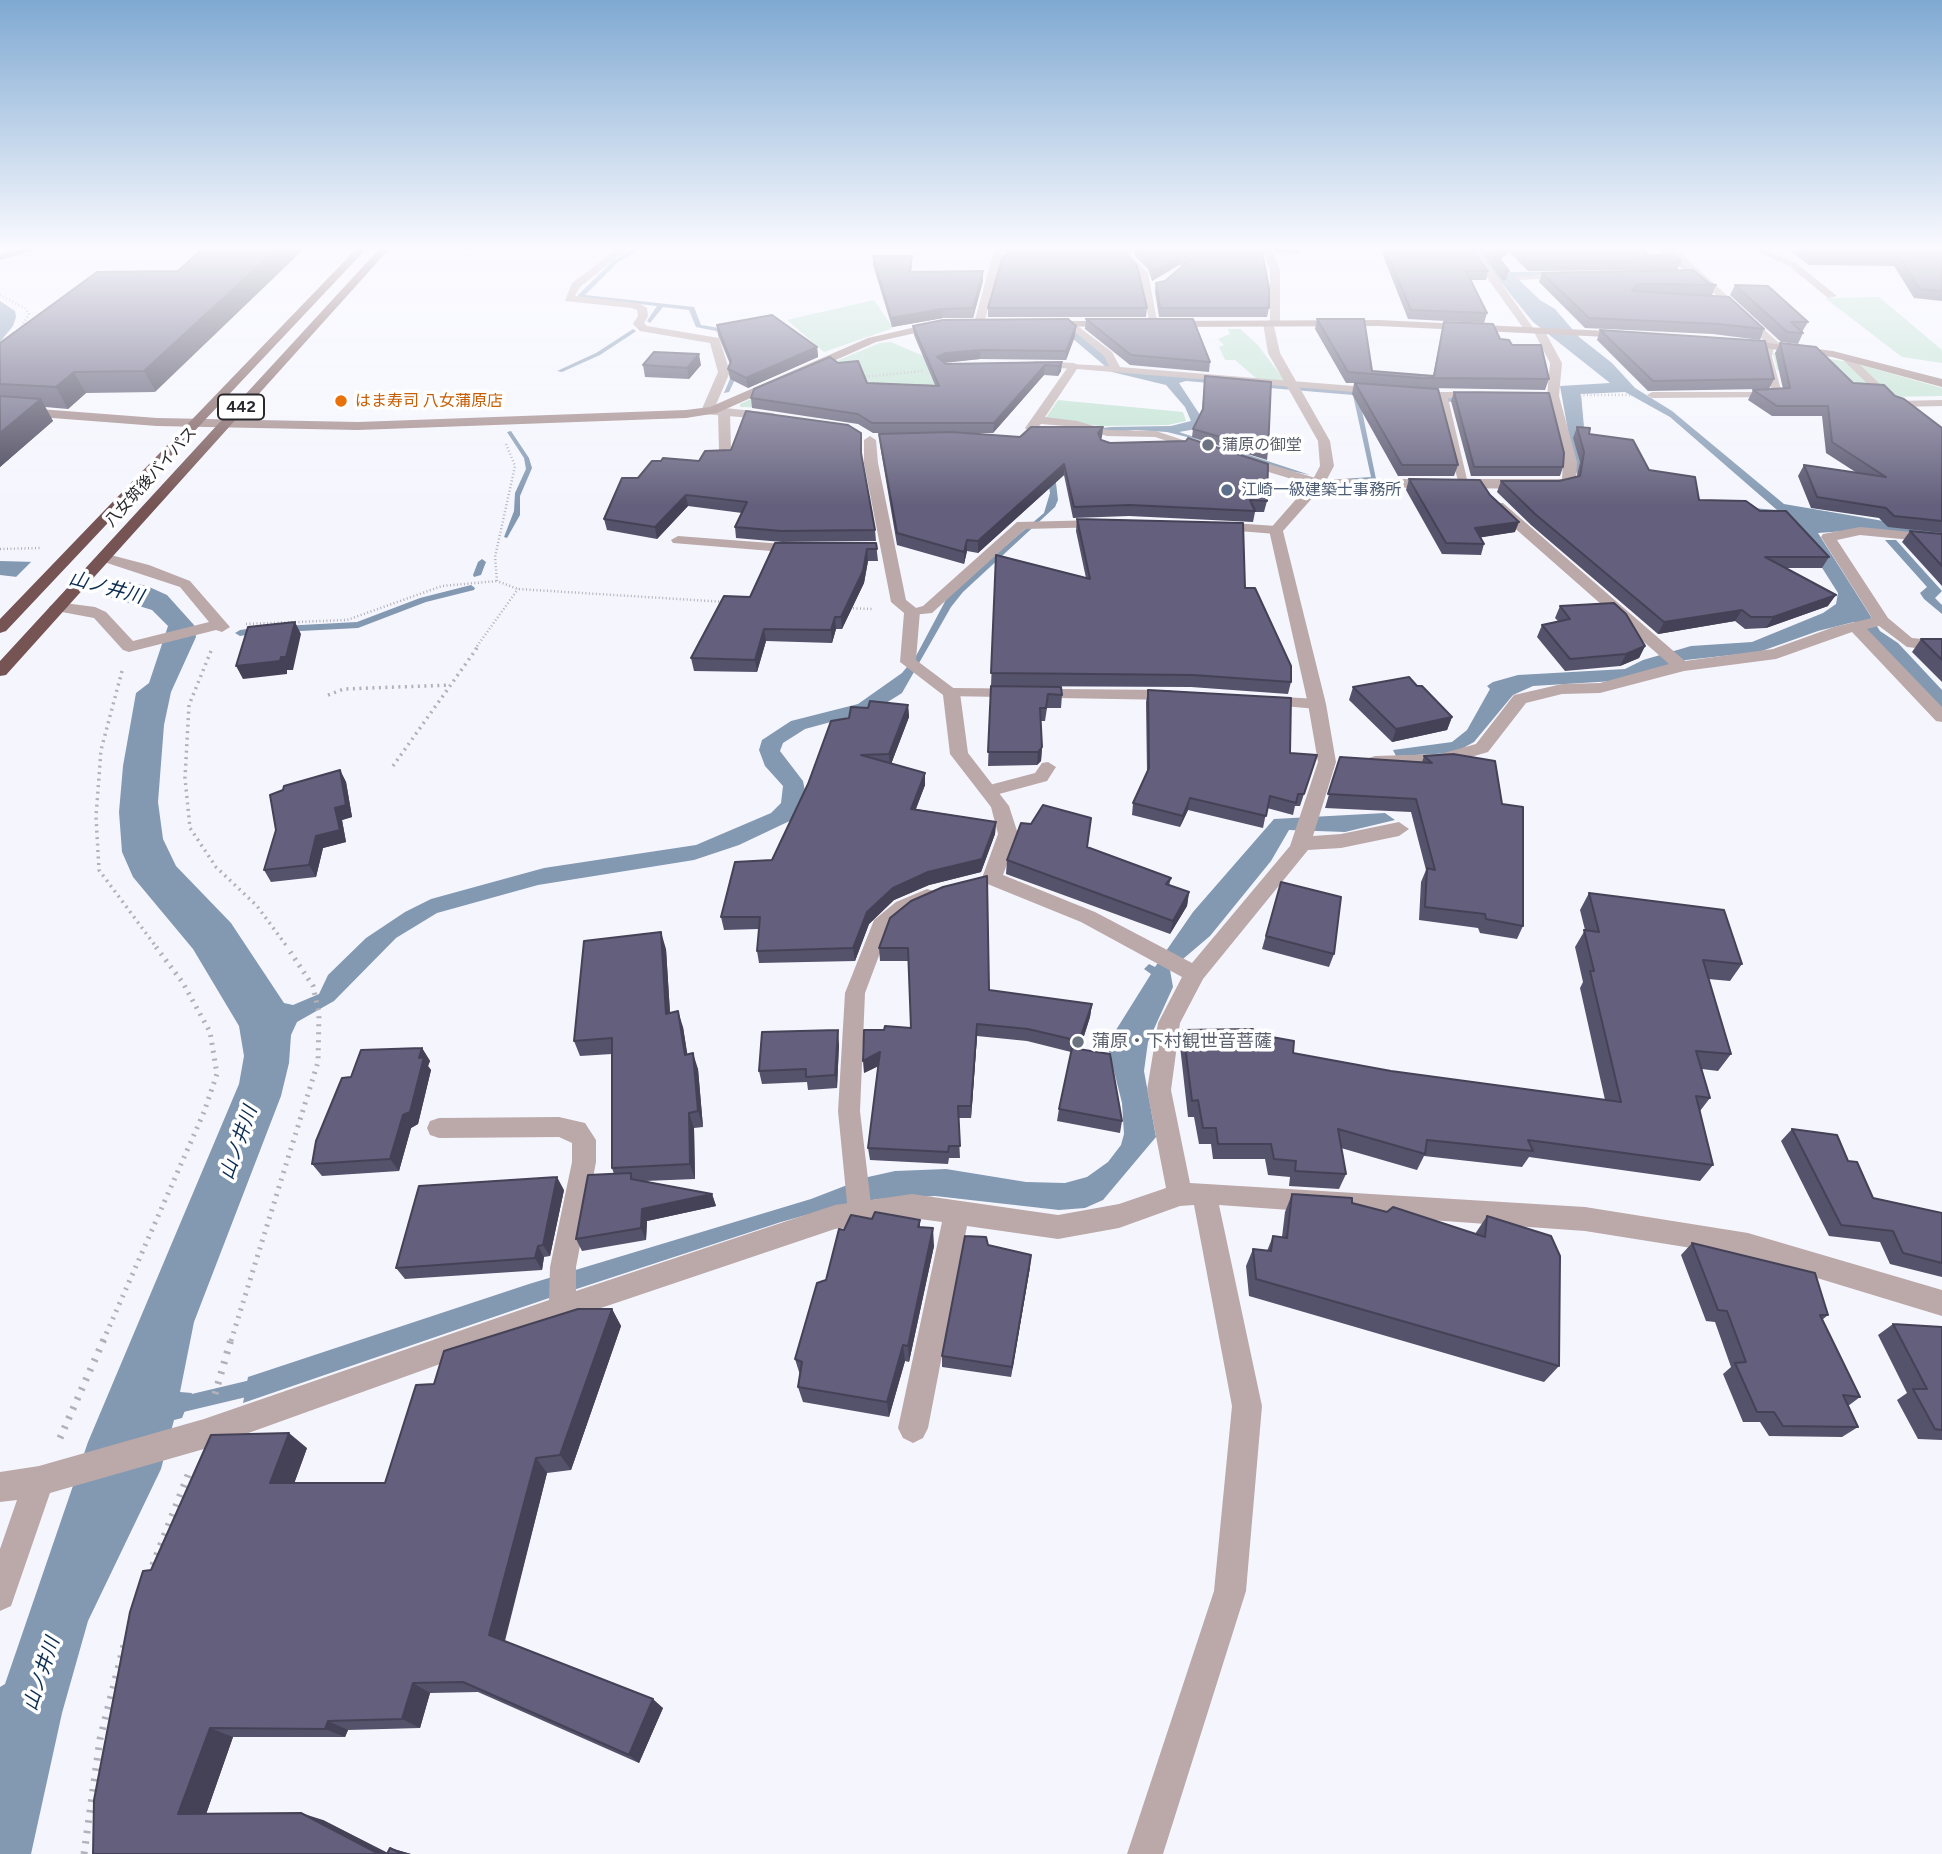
<!DOCTYPE html>
<meta charset="utf-8">
<style>
body{margin:0}
canvas{display:block;background:#f5f5fe}
</style>
<canvas width="1942" height="1854"></canvas>
<script>
const c = document.querySelector('canvas').getContext('2d');
c.lineJoin = 'round';
function fillPath(path, color) { c.fillStyle = color; c.fill(path, 'evenodd'); }
const poly = rows => new Path2D(rows.map(r => 'M' + r).join(''));
function strokePath(path, color, width, dash) { c.strokeStyle = color; c.lineWidth = width; c.lineCap = dash ? 'butt' : 'round'; c.setLineDash(dash || []); c.stroke(path); }
function label(font, color, halo, rows, align = 'center') {
  c.font = font + ' Figtree,"Noto Sans JP",sans-serif'; c.lineWidth = 7; c.setLineDash([]); c.textBaseline = 'middle'; c.strokeStyle = halo; c.fillStyle = color; for (const [text, x, y, turn = 0] of rows) {
    c.save(); c.translate(x, y); c.rotate((+turn || 0) * Math.PI / 180); c.textAlign = isNaN(turn) ? turn : align; if (halo) c.strokeText(text, 0, 0); c.fillText(text, 0, 0); c.restore();
  }
}
fillPath(poly([
 [1879,297,1942,350,1942,363,1902,357,1825,298],
 [874,300,893,328,824,352,787,320],
 [1228,329,1240,329,1257,344,1285,381,1258,380,1235,360,1225,360,1219,347,1224,345,1218,339,1230,334],
 [891,342,942,364,949,377,897,411,740,407,740,404,814,370,880,343],
 [1789,352,1854,363,1942,388,1942,396,1887,397,1802,374,1777,370,1773,353],
 [1058,400,1183,412,1186,421,1168,425,1100,426,1045,419]
]), '#bde1ce');
fillPath(poly([
 [1472,247,1485,247,1505,272,1684,270,1655,247,1662,247,1686,263,1691,273,1516,277,1540,300,1555,309,1579,337,1612,363,1635,388,1672,411,1784,504,1942,531,1942,536,1872,529,1818,533,1880,631,1898,643,1942,690,1942,710,1874,638,1854,622,1818,631,1759,652,1686,660,1614,681,1533,686,1513,695,1474,742,1454,753,1396,756,1393,750,1452,742,1467,730,1490,689,1487,686,1493,682,1518,675,1625,669,1643,660,1691,646,1752,642,1823,613,1836,604,1838,593,1800,533,1781,515,1609,500,1588,494,1575,470,1560,386,1610,383,1533,322],
 [1625,392,1670,417,1777,510,1617,497,1600,492,1587,460,1581,394],
 [0,301,15,311,16,317,13,326,0,342],
 [1073,330,1105,355,1114,371,1504,397,1508,400,1442,402,1359,396,1376,479,1341,479,1371,477,1353,395,1186,381,1179,383,1204,421,1196,429,1179,432,1310,475,1281,469,1211,443,1167,432,1135,430,1070,437,1052,449,1058,500,1055,507,963,592,951,607,902,693,875,710,805,729,783,743,780,751,803,781,805,791,796,818,739,845,694,860,538,885,437,913,396,938,334,1001,297,1022,291,1035,289,1063,281,1096,194,1322,180,1392,192,1393,182,1418,174,1420,161,1469,88,1621,62,1713,31,1854,0,1854,0,1687,5,1684,88,1442,239,1084,244,1056,239,1026,193,949,133,877,122,852,119,812,123,766,136,693,149,683,168,626,152,610,60,582,0,575,0,561,37,562,147,586,167,595,194,625,196,637,171,692,164,725,158,802,163,839,176,866,231,923,284,1003,293,1005,319,994,328,975,366,938,405,912,431,899,544,868,696,845,771,813,781,803,783,786,765,766,759,750,762,740,791,721,858,704,902,673,916,656,949,594,1044,513,1050,493,1045,459,1007,447,1076,431,1111,427,1171,426,1191,421,1185,407,1166,385,1112,372,1065,332],
 [511,431,529,458,532,468,520,496,520,515,507,538,504,537,514,511,515,493,526,469,524,458,507,432],
 [1885,540,1896,540,1942,591,1935,598,1942,605,1942,614,1924,599,1920,593,1927,587],
 [1385,813,1395,820,1345,832,1289,830,1271,861,1210,936,1170,970,1173,987,1148,1042,1144,1071,1156,1137,1103,1200,1085,1208,1059,1210,935,1196,879,1199,842,1205,781,1222,552,1297,243,1403,248,1377,529,1284,811,1199,868,1177,895,1171,946,1169,1026,1182,1065,1183,1087,1177,1108,1162,1121,1145,1124,1134,1122,1103,1109,1051,1116,1030,1151,974,1144,969,1149,964,1155,967,1193,912,1274,819]
]), '#8399b2');
fillPath(poly([
 [34,559,78,567,120,577,101,599,60,585,14,579]
]), '#f5f5fe');
fillPath(poly([
 [636,247,642,247,617,263,585,295,694,307,701,325,720,328,730,339,730,341,726,341,716,331,696,327,689,310,663,307,650,323,647,321,657,306,578,297,578,295,613,261,636,247],
 [633,329,636,331,635,332,600,355,562,372,557,371,596,353,633,329],
 [738,365,741,367,729,392,724,393,735,367,738,365],
 [482,559,486,562,481,575,474,577,473,575,478,562,482,559],
 [471,585,475,588,474,590,426,602,358,628,282,632,277,629,282,626,357,622,420,598,471,585],
 [261,627,266,630,264,632,240,636,235,633,240,630,261,627],
 [259,1378,265,1380,267,1386,265,1392,259,1394,175,1414,169,1412,167,1406,169,1400,175,1398,259,1378]
]), '#8399b2');
strokePath(poly([
 [915,249,944,247],
 [0,295,26,309,29,314,19,331],
 [862,377,924,371],
 [1580,395,1630,395],
 [506,444,515,466,495,557,497,581,518,589,726,602],
 [0,549,40,548],
 [846,608,873,609],
 [246,624,347,620,442,586,497,581],
 [475,649,518,589]
]), '#b2b1b9', 2.5, [1, 2.5]);
strokePath(poly([
 [211,651,189,705,185,778,190,828,216,867,257,906,288,948],
 [122,671,101,750,96,817,99,870,157,948],
 [328,695,344,689,450,685],
 [393,766,477,648]
]), '#b2b1b9', 3.5, [2, 4.5]);
strokePath(poly([
 [103,1341,204,1112,217,1074,210,1032,183,983,156,947],
 [231,1341,318,1062,319,1014,313,986,287,947]
]), '#b2b1b9', 5, [2, 6]);
strokePath(poly([
 [215,1394,231,1339],
 [60,1438,104,1339],
 [149,1575,188,1475],
 [84,1854,100,1739,124,1645]
]), '#b2b1b9', 7, [2.5, 8]);
fillPath(poly([
 [1124,247,1132,247,1131,256,1148,273,1158,326,1150,324,1139,274,1122,257,1124,247],
 [1567,272,1570,277,1519,280,1514,277,1567,272],
 [1071,321,1112,352,1120,367,1378,388,1383,391,1378,394,1077,369,1045,417,1077,421,1108,430,1156,431,1213,450,1207,454,1155,437,1107,436,1076,427,1041,424,1035,430,1027,430,1025,428,1070,364,1109,366,1104,356,1068,326,1071,321],
 [1769,342,1774,345,1772,357,1783,397,1652,398,1647,395,1652,392,1772,392,1762,357,1764,345,1769,342],
 [1843,356,1851,356,1884,388,1884,392,1876,392,1843,360,1843,356],
 [1411,392,1479,392,1484,395,1479,398,1448,398,1469,488,1459,485,1437,398,1415,397,1410,394,1411,392],
 [1942,400,1942,406,1896,407,1890,404,1896,401,1942,400],
 [724,409,730,412,731,450,725,454,719,450,718,412,724,409],
 [1243,456,1322,480,1324,483,1318,487,1239,463,1237,460,1243,456],
 [1101,520,1107,524,1106,527,1025,529,932,613,912,615,905,611,923,606,1017,522,1101,520],
 [1218,522,1276,526,1283,530,1276,534,1213,529,1211,526,1218,522],
 [678,536,796,545,803,549,796,553,673,543,671,540,678,536],
 [951,688,1171,690,1179,695,1171,700,945,696,945,690,951,688],
 [1267,696,1317,699,1325,704,1317,709,1261,704,1259,701,1267,696],
 [1048,762,1056,767,1047,781,988,797,979,791,982,787,1035,773,1042,763,1048,762],
 [927,889,934,891,936,896,934,901,910,912,889,929,865,993,860,1111,872,1213,868,1221,860,1224,852,1221,848,1213,838,1111,845,993,874,920,896,902,927,889]
]), '#bba9a9');
fillPath(poly([
 [620,247,630,247,580,287,575,296,638,303,647,308,648,316,644,323,647,326,719,338,730,372,715,407,773,413,779,417,777,420,703,414,701,411,718,372,710,343,640,331,633,324,638,316,637,310,632,308,565,301,572,283,620,247],
 [995,247,1005,247,984,323,979,326,974,323,995,247],
 [1262,247,1271,247,1280,270,1280,323,1274,326,1280,353,1330,441,1334,466,1327,479,1562,479,1563,462,1547,396,1550,363,1534,332,1526,332,1465,247,1475,247,1534,329,1543,328,1562,363,1559,396,1577,462,1576,482,1555,489,1322,487,1283,531,1326,704,1336,762,1313,836,1341,834,1399,822,1409,829,1399,836,1341,848,1308,850,1203,979,1180,1023,1171,1090,1190,1183,1585,1207,1748,1233,1942,1290,1942,1316,1748,1257,1585,1231,1219,1205,1262,1406,1246,1591,1163,1854,1127,1854,1214,1591,1232,1406,1194,1205,1180,1206,1119,1228,1058,1239,967,1226,928,1428,923,1438,913,1443,903,1438,898,1428,942,1222,912,1218,835,1229,518,1336,204,1449,50,1493,11,1606,0,1611,0,1549,17,1500,0,1502,0,1472,39,1466,204,1419,549,1300,550,1267,572,1162,572,1143,559,1137,439,1138,430,1135,427,1128,430,1121,439,1118,559,1117,585,1123,596,1140,596,1162,576,1267,576,1291,835,1205,912,1194,1058,1215,1119,1204,1166,1188,1147,1090,1158,1023,1182,977,1081,922,985,883,982,878,998,834,991,807,950,754,943,695,900,662,904,613,891,602,864,463,864,440,870,436,876,440,878,463,906,600,920,611,916,660,960,693,968,753,1009,806,1018,834,1003,875,1095,912,1192,963,1290,846,1318,762,1308,704,1269,530,1312,481,1320,466,1318,441,1268,353,1263,323,1270,320,1270,270,1262,247],
 [1665,247,1674,247,1779,343,1779,347,1771,347,1665,247],
 [1746,247,1758,247,1795,262,1837,296,1828,298,1789,266,1746,247],
 [1035,361,1074,363,1080,366,1074,369,1031,366,1031,362,1035,361],
 [1493,503,1503,503,1685,661,1773,649,1834,627,1872,618,1821,537,1823,534,1860,527,1942,535,1942,543,1860,535,1837,540,1888,618,1912,638,1942,641,1942,651,1907,647,1879,626,1867,629,1942,707,1942,722,1936,721,1852,632,1776,659,1684,671,1600,693,1562,694,1526,703,1488,752,1447,764,1369,766,1366,762,1369,758,1375,756,1440,754,1476,744,1514,695,1562,684,1600,683,1669,664,1493,509,1493,503],
 [103,553,149,565,190,581,230,627,222,632,216,630,129,652,123,650,94,618,51,610,49,607,57,602,95,607,106,612,133,641,209,622,180,587,98,560,98,554,103,553]
]), '#bba9a9');
fillPath(poly([
 [1379,320,1628,332,1633,335,1628,338,1379,326,1167,327,1162,324,1167,321,1379,320],
 [942,321,947,324,946,326,876,342,717,413,686,418,358,430,157,426,0,414,0,406,157,418,358,422,686,410,710,407,868,338,942,321],
 [1045,321,1114,321,1119,324,1114,327,1041,326,1040,324,1045,321],
 [1737,339,1833,351,1942,379,1942,387,1832,357,1733,344,1733,340,1737,339]
]), '#9e8484');
fillPath(poly([
 [30,247,45,247,0,260,0,254,30,247]
]), '#886a69');
fillPath(poly([
 [358,247,368,247,6,631,0,633,0,619,358,247],
 [381,247,391,247,6,675,0,676,0,661,381,247]
]), '#755453');
fillPath(poly([
 [404,247,553,247,405,249],
 [1123,247,1122,250,1147,308,1146,317,988,317,988,308,1006,256],
 [1134,247,1263,247,1262,251,1269,308,1267,317,1159,317,1155,292,1156,283,1165,281,1183,266,1179,265,1152,281,1148,269,1134,255],
 [1273,247,1470,247,1488,271,1486,280,1470,280,1487,313,1484,323,1408,319,1380,248,1301,248,1300,253,1276,252],
 [1478,247,1640,247,1648,255,1681,261,1677,270,1528,271,1509,252,1500,259,1509,271,1506,280,1502,280],
 [1785,247,1942,247,1942,301,1914,298,1894,266,1809,265],
 [873,256,912,265,911,272,983,281,973,318,943,318,892,327,873,265],
 [97,272,155,392,86,393,68,409,45,407,53,421,0,467,0,343],
 [1542,273,1716,285,1712,295,1692,295,1764,329,1760,340,1713,334,1585,328,1539,282],
 [1735,285,1808,322,1802,332,1803,333,1798,344,1781,342,1730,295],
 [1086,319,1210,362,1209,372,1130,365,1085,329],
 [1317,319,1372,371,1433,376,1444,322,1500,339,1512,345,1549,379,1545,390,1428,388,1458,465,1454,476,1398,476,1352,394,1354,383,1346,383,1315,329],
 [717,325,817,347,818,357,748,388,730,379,728,369,730,364,718,335],
 [913,326,1075,336,1066,360,980,359,945,363,946,364,1062,362,1061,371,1058,376,1044,375,993,433,971,433,1020,437,1103,427,1101,440,1267,501,1264,512,1255,512,1253,522,1129,516,1073,518,1064,475,978,553,967,551,964,564,897,545,880,445,879,434,910,433,873,433,858,424,752,408,751,398,867,383,935,385,914,335],
 [1600,330,1774,379,1769,389,1783,389,1775,353,1780,343,1853,383,1895,396,1942,428,1942,533,1888,527,1879,518,1811,508,1798,476,1804,465,1857,473,1826,453,1822,416,1772,416,1748,400,1753,390,1761,389,1648,391,1597,340],
 [643,365,701,365,689,379,645,377],
 [1205,376,1268,451,1267,460,1192,437,1193,429,1202,411],
 [1454,392,1563,467,1560,476,1471,476,1451,401],
 [1577,427,1699,500,1760,511,1829,557,1822,568,1786,568,1828,606,1766,628,1745,629,1735,621,1658,634,1531,525,1497,492,1501,481,1559,481,1577,476,1580,462,1573,438],
 [861,443,861,457,875,530,876,541,782,542,736,538,735,527,742,513,688,506,657,539,607,530,604,519,638,478,661,461,699,461],
 [1409,479,1515,532,1481,537,1484,544,1481,555,1442,554,1406,490],
 [1077,519,1245,588,1291,682,1288,694,1191,687,991,686,996,555,1086,578,1076,531],
 [1910,531,1942,534,1942,586,1902,542],
 [876,543,878,561,868,561,864,583,842,629,836,629,832,643,766,641,757,672,694,671,691,658,750,597],
 [1560,606,1645,646,1639,658,1620,666,1565,671,1537,637,1542,625,1558,621,1555,618],
 [1921,639,1942,639,1942,682,1912,652],
 [991,686,1062,695,1061,708,1047,708,1045,721,1041,721,1042,747,1041,761,1037,765,988,766],
 [1417,686,1452,717,1447,730,1392,742,1349,700,1353,687],
 [1148,690,1290,753,1317,755,1300,806,1295,806,1293,815,1267,808,1263,828,1188,810,1180,827,1132,815,1133,803,1147,772,1146,702],
 [908,705,909,717,891,764,925,785,916,809,996,822,995,834,981,872,929,885,894,900,869,924,855,961,759,963,757,951,759,929,724,930,721,917,772,860,808,784,849,718,868,708],
 [1424,756,1502,804,1523,926,1517,939,1480,933,1478,928,1419,920,1421,882,1426,870,1411,812,1325,808,1340,757,1422,762],
 [340,770,346,782,352,817,342,820,346,842,323,848,316,877,271,882,264,870,276,830],
 [1087,847,1171,878,1169,886,1189,892,1187,906,1170,934,1006,874,1007,860],
 [1281,882,1334,954,1329,967,1262,949],
 [1589,893,1742,964,1730,981,1708,979,1731,1054,1718,1071,1702,1069,1710,1098,1700,1111,1713,1165,1700,1181,1529,1157,1522,1167,1424,1156,1417,1170,1341,1148,1346,1174,1339,1189,1289,1186,1290,1177,1268,1175,1265,1159,1213,1159,1211,1144,1199,1144,1194,1117,1188,1117,1180,1046,1183,1030,1255,1034,1293,1053,1391,1071,1605,1100,1580,988,1583,982,1575,947,1585,930,1580,910],
 [890,918,989,990,1092,1004,1090,1017,1080,1049,1122,1121,1120,1133,1057,1121,1059,1109,1071,1052,1027,1041,977,1036,971,1118,958,1118,960,1158,949,1158,948,1164,870,1160,868,1148,878,1066,864,1073,911,1028,909,961,880,961,879,948],
 [666,949,670,1013,683,1027,687,1054,698,1069,703,1127,694,1128,695,1179,645,1181,712,1194,716,1206,647,1221,646,1240,582,1251,576,1239,614,1174,612,1168,612,1054,580,1056,574,1041],
 [839,1044,837,1088,808,1090,807,1082,762,1084,759,1071],
 [422,1048,430,1061,428,1066,431,1070,418,1124,411,1128,399,1171,322,1176,312,1164,351,1077],
 [1792,1129,1848,1161,1873,1198,1942,1213,1942,1277,1890,1264,1880,1242,1829,1236,1781,1141],
 [564,1190,550,1256,544,1257,542,1270,405,1279,396,1268],
 [1292,1194,1352,1203,1475,1234,1487,1216,1559,1366,1544,1382,1249,1296,1246,1266,1253,1249,1267,1251,1273,1236,1282,1237,1285,1212],
 [872,1219,920,1220,920,1227,934,1246,909,1362,905,1361,889,1417,803,1402,798,1387,800,1375,795,1359,826,1280,844,1230],
 [1692,1243,1828,1315,1822,1320,1860,1397,1848,1406,1858,1427,1842,1437,1769,1436,1760,1422,1743,1422,1723,1374,1731,1367,1715,1322,1706,1321,1681,1255],
 [988,1245,1030,1267,1011,1377,942,1367,942,1356],
 [612,1309,621,1326,571,1470,547,1473,505,1641,663,1708,639,1763,478,1692,430,1693,420,1728,348,1730,345,1737,233,1737,206,1814,323,1820,388,1853,390,1848,411,1854,93,1854,151,1570,307,1448,294,1483,385,1483,434,1384],
 [1893,1324,1942,1327,1942,1440,1918,1439,1897,1400,1907,1393,1878,1335]
]), '#55526b');
fillPath(poly([
 [279,247,306,247,155,392,144,371],
 [1508,247,1510,247,1509,252,1498,261,1497,255],
 [912,256,912,265,909,281,909,272],
 [1180,256,1179,265,1152,281,1153,272],
 [983,271,983,281,973,318,973,308],
 [942,309,943,318,892,327,891,318],
 [1076,326,1075,336,1066,360,1066,351],
 [817,347,818,357,748,388,746,378],
 [980,350,980,359,946,362,938,367,937,357,946,353],
 [699,354,701,365,689,379,687,368],
 [1062,362,1061,371,1058,376,1059,366],
 [1045,365,1044,375,993,433,994,423],
 [74,372,86,393,68,409,56,387],
 [41,399,53,421,0,467,0,433],
 [1103,427,1102,437,1097,444,1098,433],
 [1064,464,1064,475,978,553,978,541],
 [686,495,688,506,657,539,655,527],
 [1519,522,1515,532,1471,539,1475,528],
 [967,540,967,551,964,564,964,552],
 [867,549,868,561,864,583,842,629,841,617],
 [1836,595,1828,606,1766,628,1773,617],
 [1742,610,1735,621,1658,634,1664,622],
 [835,617,836,629,832,643,831,630],
 [295,622,301,634,293,670,287,670,287,674,243,679,236,666],
 [764,629,766,641,757,672,755,660],
 [1645,646,1639,658,1620,666,1626,654],
 [908,705,909,717,890,767,889,754],
 [1452,717,1447,730,1392,742,1396,729],
 [1042,747,1041,761,1037,765,1038,752],
 [340,770,346,782,352,817,342,820,346,842,323,848,316,877,309,865,316,836,335,808],
 [925,773,925,785,911,821,911,809],
 [1190,798,1188,810,1180,827,1183,816],
 [996,822,995,834,981,872,929,885,894,900,869,924,855,961,853,948,867,912,893,888],
 [1189,892,1187,906,1170,934,1173,921],
 [661,932,666,949,671,1029,666,1014],
 [1092,1004,1090,1017,1078,1054,1079,1041],
 [678,1011,683,1027,690,1070,685,1055],
 [977,1024,977,1036,971,1118,971,1106],
 [838,1030,839,1044,837,1088,835,1075],
 [422,1048,430,1061,428,1066,431,1070,418,1124,411,1128,399,1171,390,1159],
 [880,1052,881,1065,864,1073,863,1061],
 [693,1053,698,1069,703,1127,698,1111],
 [689,1113,694,1128,695,1179,690,1164],
 [557,1177,564,1190,550,1256,543,1245],
 [712,1194,716,1206,647,1221,646,1240,641,1228,642,1209],
 [933,1228,934,1246,909,1362,908,1346],
 [538,1246,544,1257,542,1270,535,1258],
 [1031,1255,1030,1267,1011,1377,1012,1367],
 [612,1309,621,1326,571,1470,560,1455],
 [903,1345,905,1361,889,1417,887,1402],
 [289,1433,307,1448,289,1498,270,1483],
 [536,1458,547,1473,503,1646,489,1635],
 [413,1683,430,1693,420,1728,402,1719],
 [653,1699,663,1708,639,1763,629,1755],
 [328,1721,348,1730,345,1737,325,1729],
 [210,1728,233,1737,204,1820,178,1814],
 [301,1813,323,1820,389,1854,379,1854],
 [390,1848,411,1854,402,1854]
]), '#454257');
const building = poly([
 [204,247,279,247,144,371,74,372,56,387,0,384,0,343,97,272,178,271,204,247],
 [1007,247,1121,247,1120,248,1137,266,1147,308,988,308,1003,256,1006,256,1007,247],
 [1135,247,1261,247,1269,288,1269,308,1160,308,1156,283,1165,281,1191,259,1180,256,1153,272,1149,260,1135,247],
 [1384,247,1470,247,1488,271,1466,271,1487,313,1411,310,1384,247],
 [1487,247,1508,247,1497,255,1509,271,1505,271,1487,247],
 [1514,247,1640,247,1648,255,1674,255,1681,261,1531,262,1514,247],
 [1801,247,1942,247,1942,291,1920,289,1899,257,1813,256,1801,247],
 [873,256,912,256,909,272,983,271,973,308,942,309,891,318,873,256],
 [1693,270,1710,284,1716,285,1638,284,1632,291,1729,297,1764,329,1718,324,1589,318,1542,273,1693,270],
 [1735,285,1768,286,1808,322,1791,322,1803,333,1787,332,1735,285],
 [772,315,817,347,746,378,728,369,731,361,717,325,772,315],
 [1068,319,1076,326,1066,351,980,350,946,353,937,357,946,364,1062,362,1059,366,1045,365,994,423,872,423,858,414,751,398,754,389,830,357,838,363,858,361,867,383,939,386,913,326,943,320,1068,319],
 [1086,319,1193,319,1210,362,1131,355,1086,319],
 [1317,319,1364,319,1372,371,1434,376,1444,322,1493,324,1500,339,1509,340,1512,345,1541,345,1549,379,1420,378,1348,372,1317,319],
 [1600,330,1765,341,1774,379,1653,381,1600,330],
 [1780,343,1816,347,1853,383,1884,385,1895,396,1904,399,1942,428,1942,521,1894,516,1886,508,1817,497,1804,465,1886,477,1832,442,1828,406,1777,406,1753,390,1790,388,1780,343],
 [654,352,699,354,687,368,643,365,654,352],
 [1205,376,1271,382,1268,451,1193,429,1203,409,1205,376],
 [1355,383,1438,389,1458,465,1402,465,1355,383],
 [1454,392,1549,393,1564,453,1563,467,1474,467,1454,392],
 [0,396,41,399,0,433,0,396],
 [746,411,848,425,861,433,861,453,875,530,781,531,735,527,747,502,686,495,655,527,604,519,622,478,638,478,652,461,661,461,663,458,699,461,705,451,731,450,746,411],
 [1031,427,1103,427,1098,433,1101,440,1110,443,1186,441,1188,438,1268,464,1267,501,1250,500,1255,511,1130,505,1074,507,1064,464,978,541,967,540,964,552,897,533,879,434,951,432,1020,437,1031,427],
 [1577,427,1590,428,1589,434,1633,440,1649,470,1695,477,1699,500,1746,501,1760,511,1786,511,1829,557,1765,557,1836,595,1773,617,1751,617,1742,610,1664,622,1535,514,1501,481,1559,481,1580,476,1584,452,1577,427],
 [1409,479,1480,480,1490,495,1519,522,1475,528,1484,544,1446,543,1409,479],
 [1077,519,1243,523,1245,588,1255,588,1291,666,1291,682,1193,675,991,673,996,555,1090,579,1077,519],
 [1910,531,1942,534,1942,566,1910,531],
 [775,543,876,543,877,549,867,549,863,571,841,617,835,617,831,630,764,629,755,660,691,658,724,596,750,597,775,543],
 [1614,603,1626,614,1645,646,1626,654,1570,659,1542,625,1570,619,1560,606,1614,603],
 [295,622,286,657,281,657,280,661,236,666,248,627,295,622],
 [1921,639,1942,639,1942,660,1921,639],
 [1409,677,1417,686,1422,686,1452,717,1396,729,1353,687,1409,677],
 [991,686,1061,687,1062,695,1048,694,1046,708,1040,708,1042,747,1038,752,988,752,991,686],
 [1148,690,1291,698,1290,753,1317,755,1304,794,1298,794,1296,803,1270,796,1266,816,1190,798,1183,816,1133,803,1149,768,1148,690],
 [870,701,908,705,889,754,861,755,925,773,911,809,996,822,982,859,928,872,893,888,867,912,853,948,757,951,760,917,721,917,735,862,772,860,808,784,831,721,849,718,851,707,868,708,870,701],
 [1453,754,1495,761,1502,804,1523,807,1523,926,1486,919,1485,914,1425,907,1427,868,1435,870,1416,799,1328,794,1340,757,1432,763,1424,756,1453,754],
 [340,770,346,805,335,808,340,830,316,836,309,865,264,870,276,830,270,795,283,790,284,786,340,770],
 [1043,805,1091,818,1087,847,1171,878,1166,884,1189,892,1173,921,1007,860,1021,823,1031,824,1043,805],
 [987,876,989,990,1092,1004,1079,1041,1028,1029,977,1024,971,1106,958,1106,960,1146,949,1146,948,1152,868,1148,880,1052,863,1061,864,1030,884,1030,885,1026,911,1028,908,948,879,948,890,918,911,901,943,887,987,876],
 [1281,882,1341,897,1334,954,1266,936,1281,882],
 [1589,893,1724,910,1742,964,1703,960,1731,1054,1696,1051,1710,1098,1696,1096,1713,1165,1528,1140,1533,1151,1427,1140,1425,1154,1338,1129,1346,1174,1295,1171,1296,1161,1274,1159,1271,1144,1218,1144,1216,1128,1203,1128,1198,1100,1192,1101,1183,1030,1253,1029,1255,1034,1294,1041,1293,1053,1391,1071,1621,1102,1590,971,1594,971,1584,930,1599,932,1589,893],
 [661,932,666,1014,678,1011,685,1055,693,1053,698,1111,689,1113,690,1164,612,1168,612,1038,574,1041,584,941,661,932],
 [838,1030,835,1075,806,1077,806,1069,759,1071,762,1032,838,1030],
 [422,1048,419,1058,424,1057,410,1112,403,1115,390,1159,312,1164,316,1141,342,1078,351,1077,361,1050,422,1048],
 [1072,1048,1110,1054,1122,1121,1059,1109,1072,1048],
 [1792,1129,1837,1135,1848,1161,1857,1162,1873,1198,1942,1213,1942,1263,1903,1253,1893,1231,1841,1225,1792,1129],
 [631,1173,631,1179,712,1194,642,1209,641,1228,576,1239,588,1175,631,1173],
 [557,1177,543,1245,538,1246,535,1258,396,1268,419,1186,557,1177],
 [1292,1194,1352,1198,1352,1203,1387,1212,1393,1207,1485,1237,1487,1216,1551,1236,1560,1256,1559,1366,1256,1279,1253,1249,1271,1251,1273,1236,1287,1238,1292,1194],
 [875,1212,920,1220,918,1227,933,1228,908,1346,903,1345,887,1402,798,1387,802,1362,795,1359,817,1283,826,1280,839,1229,844,1230,851,1215,872,1219,875,1212],
 [965,1236,986,1237,988,1245,1031,1255,1012,1367,942,1356,965,1236],
 [1692,1243,1815,1273,1828,1315,1820,1315,1860,1397,1843,1395,1858,1427,1783,1426,1774,1412,1757,1412,1735,1363,1746,1362,1727,1311,1718,1310,1692,1243],
 [578,1309,612,1309,560,1455,536,1458,489,1635,653,1699,629,1755,463,1682,413,1683,402,1719,328,1721,325,1729,210,1728,178,1814,301,1813,379,1854,93,1854,94,1800,130,1612,143,1571,151,1570,211,1435,289,1433,270,1483,385,1483,416,1385,434,1384,444,1351,578,1309],
 [1893,1324,1942,1327,1942,1430,1935,1429,1913,1389,1927,1389,1893,1324],
 [390,1848,402,1854,387,1854,390,1848]
]);
fillPath(building, '#635f7c');
strokePath(building, '#454257', 2);
const sky = c.createLinearGradient(0, 0, 0, 506);
sky.addColorStop(0, '#7fa9d2');
sky.addColorStop(0.49, '#fafaff');
sky.addColorStop(1, '#fafaff00');
c.fillStyle = sky;
c.fillRect(0, 0, 1942, 506);
for (const [x, y, r, color] of [
 [341,401,7,"#e8710a"],
 [1208,445,7,"#6b7280"],
 [1227,490,7,"#5c6f8a"],
 [1078,1042,7,"#6b7280"]
]) { const dot = new Path2D(); dot.arc(x, y, r, 0, 2 * Math.PI); c.fillStyle = color; c.fill(dot); strokePath(dot, '#fff', 2.5); }
label('16px', '#c56008', '#fff', [
 ["はま寿司 八女蒲原店",355,401]
], 'left');
for (const [x, y, w] of [
 [241,407,46]
]) { const box = new Path2D(); box.roundRect(x - w / 2, y - 12.5, w, 25, 5); c.fillStyle = '#fff'; c.fill(box); strokePath(box, '#29282d', 2); }
label('bold 16px', '#29282d', null, [
 ["442",241,407]
]);
label('16px', '#5b616d', '#fff', [
 ["蒲原の御堂",1222,445]
], 'left');
label('16px', '#29282d', '#fff', [
 ["八女筑後バイパス",151,477,-48]
]);
label('16px', '#4e5e75', '#fff', [
 ["江崎一級建築士事務所",1241,490]
], 'left');
label('18px', '#5b616d', '#fff', [
 ["蒲原・下村観世音菩薩",1092,1042]
], 'left');
label('italic 19px', '#0a2c50', '#fff', [
 ["山ノ井川",106,588,15],
 ["山ノ井川",239,1143,-71],
 ["山ノ井川",42,1674,-72]
]);
</script>
